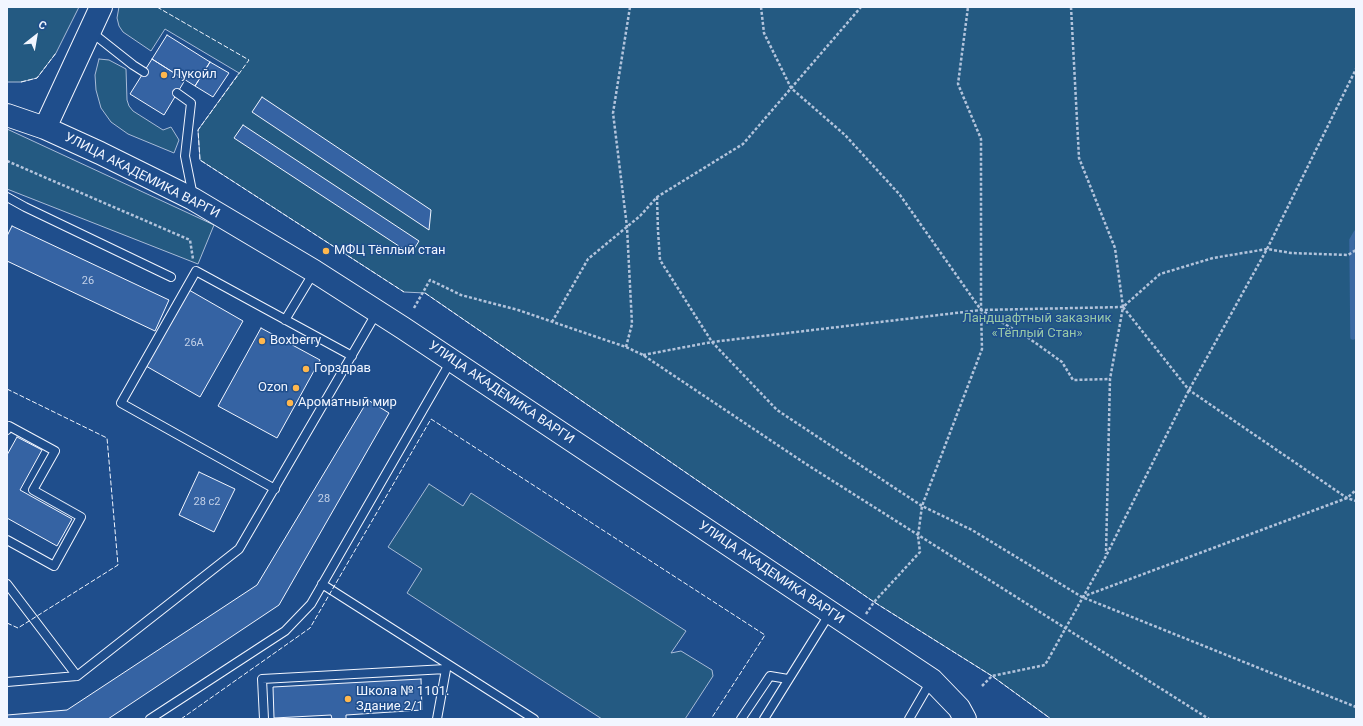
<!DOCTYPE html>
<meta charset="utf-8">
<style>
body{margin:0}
#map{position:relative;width:1363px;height:726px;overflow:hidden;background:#1f4e8c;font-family:Roboto,sans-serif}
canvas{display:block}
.frame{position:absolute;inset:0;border:8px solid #f2f6ff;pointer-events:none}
.north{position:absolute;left:16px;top:16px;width:40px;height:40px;-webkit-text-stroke:3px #1f4e8c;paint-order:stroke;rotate:31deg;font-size:11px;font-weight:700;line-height:16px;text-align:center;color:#f2f6ff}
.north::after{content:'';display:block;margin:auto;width:14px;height:18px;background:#f2f6ff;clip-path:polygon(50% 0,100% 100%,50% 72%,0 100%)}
</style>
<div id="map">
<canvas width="1363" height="726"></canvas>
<div class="frame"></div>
<div class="north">С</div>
</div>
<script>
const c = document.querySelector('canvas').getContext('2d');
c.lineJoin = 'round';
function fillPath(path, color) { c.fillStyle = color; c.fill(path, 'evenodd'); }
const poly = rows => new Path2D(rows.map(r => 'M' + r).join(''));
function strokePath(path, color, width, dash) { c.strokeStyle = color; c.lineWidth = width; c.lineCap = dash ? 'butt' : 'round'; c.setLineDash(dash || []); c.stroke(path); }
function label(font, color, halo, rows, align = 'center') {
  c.font = font + ' Roboto,sans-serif'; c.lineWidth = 3; c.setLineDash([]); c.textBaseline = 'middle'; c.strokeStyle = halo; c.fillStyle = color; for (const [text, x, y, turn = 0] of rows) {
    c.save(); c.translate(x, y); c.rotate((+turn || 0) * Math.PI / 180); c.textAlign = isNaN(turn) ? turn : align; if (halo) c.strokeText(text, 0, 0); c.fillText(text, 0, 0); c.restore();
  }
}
const green = poly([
 [7,7,79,7,56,53,37,78,21,82,7,82,7,7],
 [119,7,1356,7,1356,719,1051,719,992,676,874,602,425,293,404,292,200,160,198,130,239,73,165,29,151,51,123,32,119,26,117,18,119,7],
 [99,59,109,60,126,69,127,100,129,106,133,111,163,130,171,127,179,140,174,153,128,134,111,122,101,108,96,90,95,75,99,59],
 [7,129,214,225,198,264,7,189,7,129],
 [429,484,463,506,471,493,686,631,671,653,681,651,712,670,713,676,685,719,602,719,407,593,422,569,388,547,429,484]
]);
fillPath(green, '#245a82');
strokePath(green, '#a8bbd7', 1);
strokePath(poly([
 [1353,337,1352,240,1356,233]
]), '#3b69a3', 5.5);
const building = poly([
 [167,35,210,62,195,86,152,59,167,35],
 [152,59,185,80,164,115,130,94,152,59],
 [210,62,229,73,213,97,195,86,210,62],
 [262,97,431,210,429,230,252,112,262,97],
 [243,125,419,241,411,254,234,138,243,125],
 [12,226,169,300,155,331,7,261,7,236,12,226],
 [189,290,243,321,200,397,146,366,189,290],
 [261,328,320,360,277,438,218,406,261,328],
 [368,400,389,413,279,605,108,719,7,719,7,715,67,710,257,585,368,400],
 [17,437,42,450,20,490,72,519,57,546,7,518,7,455,17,437],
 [199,472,235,489,214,532,179,515,199,472],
 [421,679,422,710,346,715,346,719,332,719,331,715,274,718,273,687,421,679]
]);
fillPath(building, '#3563a3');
strokePath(building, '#f2f6ff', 1);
const lane = poly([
 [90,31,133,65,144,72],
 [177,93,191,103,185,156,193,196],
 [7,197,25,207,171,277],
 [285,320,314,272],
 [7,430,9,426,55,451,33,490,81,517,54,566,7,540],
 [275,489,121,403,196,271,352,356],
 [7,584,77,676],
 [322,584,534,719],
 [7,682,77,676,239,549,377,312],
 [150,719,285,631,311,604,451,361],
 [264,719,262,679,446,669],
 [437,719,447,664],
 [741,719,770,676,788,679],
 [764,719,830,613],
 [909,719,931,681]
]);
const secondary = poly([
 [7,115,45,128,100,153,193,199,314,271,403,328,932,680,959,708,965,719],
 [45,128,101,7]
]);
strokePath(lane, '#f2f6ff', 10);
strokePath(secondary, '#f2f6ff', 24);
strokePath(poly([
 [761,7,764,33,791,88,845,135,900,195,981,310,1030,339,1062,362,1073,380,1110,379],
 [1071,7,1079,158,1115,248,1123,307,1110,379,1106,554],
 [7,161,190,240,193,259],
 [657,197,658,231,660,260,712,342,777,410,922,506,972,530,1082,597,1356,707],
 [1123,307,1189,390,1347,498,1356,501],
 [414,308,430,280,461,295,518,310,626,347,643,355,806,464,1209,719],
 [552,322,588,259,640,216,657,197,743,144,861,7],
 [626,347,632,324,627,227,613,113,630,7],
 [643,355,712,342,981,310,1123,307,1160,274,1213,258,1267,249,1291,253,1348,255,1356,250],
 [1082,597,1347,498,1356,490],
 [866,614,874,602,920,552,918,536,922,506,982,349,981,310,981,139,958,84,968,7],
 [982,686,992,676,1045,665,1106,556,1189,390,1267,249,1356,69]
]), '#b3c4dc', 2.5, [3, 2]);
strokePath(lane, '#1f4e8c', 8);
strokePath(secondary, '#1f4e8c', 22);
strokePath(poly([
 [157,7,249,60,198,130,200,160,404,292],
 [21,82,37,78,56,53],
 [425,293,874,602,992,676,1051,719],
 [7,389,107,438,118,565,18,628,7,623],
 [181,719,310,628,431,419,765,635,711,719]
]), '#f2f6ff', 1, [5, 2]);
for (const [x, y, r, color] of [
 [164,75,4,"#ffb74d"],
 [326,251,4,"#ffb74d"],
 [262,341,4,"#ffb74d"],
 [306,369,4,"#ffb74d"],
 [296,388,4,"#ffb74d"],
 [290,403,4,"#ffb74d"],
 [348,699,4,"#ffb74d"]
]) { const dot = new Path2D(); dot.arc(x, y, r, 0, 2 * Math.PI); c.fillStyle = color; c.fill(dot); strokePath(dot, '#1f4e8c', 1.5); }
label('11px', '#c3d1e8', null, [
 ["26",88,281],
 ["26А",194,343],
 ["28",324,499],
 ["28 с2",207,502]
]);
label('13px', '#f2f6ff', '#1f4e8c', [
 ["Лукойл",172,75],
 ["МФЦ Тёплый стан",334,251],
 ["Boxberry",270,341],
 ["Горздрав",314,369],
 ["Ozon",288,388,"right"],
 ["Ароматный мир",298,403],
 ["Школа № 1101.",356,692],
 ["Здание 2/1",356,707]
], 'left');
label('13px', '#f2f6ff', '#1f4e8c', [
 ["УЛИЦА АКАДЕМИКА ВАРГИ",142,176,27],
 ["УЛИЦА АКАДЕМИКА ВАРГИ",501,393,34],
 ["УЛИЦА АКАДЕМИКА ВАРГИ",771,573,34]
]);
label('13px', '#97c8a6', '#1f4e8c', [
 ["Ландшафтный заказник",1037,319],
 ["«Тёплый Стан»",1037,334]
]);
</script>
